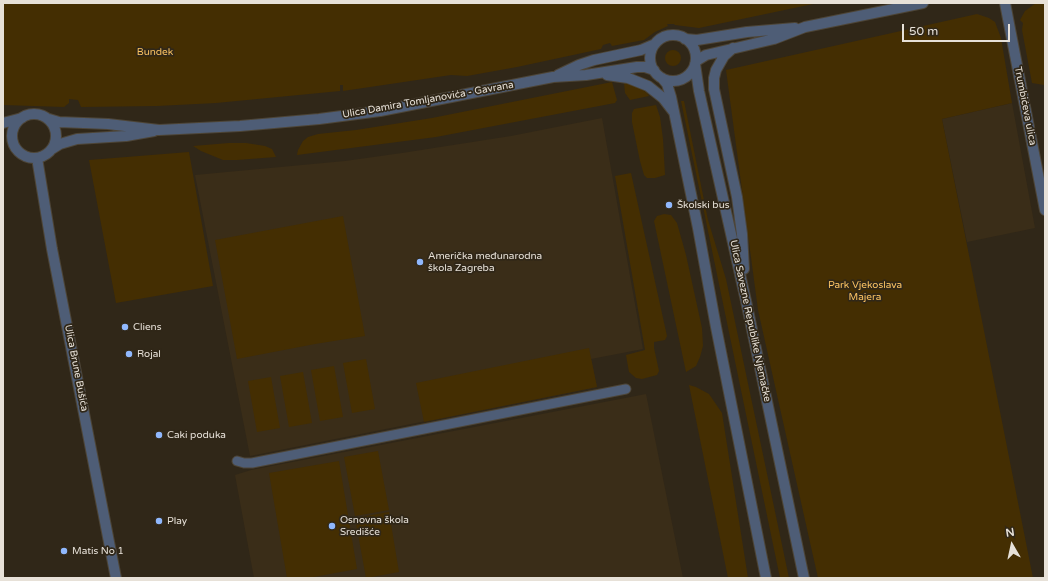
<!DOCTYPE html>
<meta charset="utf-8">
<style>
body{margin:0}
#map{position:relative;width:1048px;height:581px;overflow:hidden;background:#302718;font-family:"Varela Round",sans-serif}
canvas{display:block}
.frame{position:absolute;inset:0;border:4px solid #e7e1d8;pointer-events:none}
.north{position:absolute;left:992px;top:525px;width:40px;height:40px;-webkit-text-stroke:3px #302718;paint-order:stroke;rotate:351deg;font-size:11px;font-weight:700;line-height:16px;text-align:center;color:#e7e1d8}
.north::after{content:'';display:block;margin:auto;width:14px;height:18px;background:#e7e1d8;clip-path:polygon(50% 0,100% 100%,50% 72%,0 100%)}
.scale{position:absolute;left:902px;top:24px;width:108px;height:18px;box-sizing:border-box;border:2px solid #e7e1d8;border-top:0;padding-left:5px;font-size:12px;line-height:14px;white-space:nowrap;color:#e7e1d8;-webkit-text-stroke:3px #302718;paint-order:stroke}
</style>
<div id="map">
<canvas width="1048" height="581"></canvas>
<div class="frame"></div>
<div class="north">N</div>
<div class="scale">50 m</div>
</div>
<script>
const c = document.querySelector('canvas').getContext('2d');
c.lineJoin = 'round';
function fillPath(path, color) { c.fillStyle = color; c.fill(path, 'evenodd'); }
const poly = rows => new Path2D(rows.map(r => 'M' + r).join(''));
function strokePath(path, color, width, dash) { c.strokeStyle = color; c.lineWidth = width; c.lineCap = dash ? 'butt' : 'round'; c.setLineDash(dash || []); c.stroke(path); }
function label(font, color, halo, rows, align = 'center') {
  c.font = font + ' "Varela Round",sans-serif'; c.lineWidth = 3.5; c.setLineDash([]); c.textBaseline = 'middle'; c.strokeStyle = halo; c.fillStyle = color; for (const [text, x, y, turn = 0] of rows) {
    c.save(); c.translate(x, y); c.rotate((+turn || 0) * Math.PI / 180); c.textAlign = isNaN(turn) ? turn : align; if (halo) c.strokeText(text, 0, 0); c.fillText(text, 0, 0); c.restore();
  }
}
fillPath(poly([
 [1012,103,1035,228,967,242,942,119],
 [602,118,643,349,591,359,597,387,250,456,195,175,345,161,402,153,511,136],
 [646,394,683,578,254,578,235,475,251,470]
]), '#3a2d18');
fillPath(poly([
 [3,3,818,3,699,28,675,25,674,24,667,24,668,26,655,32,644,40,612,46,610,43,603,45,601,49,517,67,467,76,451,75,343,91,343,85,340,85,340,91,216,103,157,106,81,107,78,100,69,99,69,103,64,107,3,105],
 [1036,3,1045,3,1044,85,1032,83,1022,30,1023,23,1020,20,1025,11],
 [977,14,989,18,995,22,1001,38,1012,103,942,119,1033,578,818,578,758,310,726,70],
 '665 58a8 8 0 1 1 16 0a8 8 0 1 1-16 0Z',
 [612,82,617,100,615,103,436,137,297,155,298,150,303,141,308,137,318,134,356,130,432,118],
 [624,83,633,85,640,88,647,93,649,96,630,100,625,93],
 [681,101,684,101,708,220,726,279,789,578,780,578],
 [656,105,660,117,663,139,665,175,655,178,647,178,644,175,640,161,632,122,632,113,634,109],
 [229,143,246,143,265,146,272,149,276,157,237,160,223,160,201,151,193,146],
 [189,152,213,286,116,303,89,160],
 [631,173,667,336,665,340,654,342,654,348,659,371,657,375,642,379,636,378,629,372,626,355,645,350,615,176],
 [664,214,671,215,677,223,686,255,702,328,703,346,700,357,696,366,686,372,654,221,657,216],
 [343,216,365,336,315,344,237,359,215,240],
 [589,348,597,387,424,422,416,383],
 [366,359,375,409,352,413,343,363],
 [334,366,343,417,320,421,311,370],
 [303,372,312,423,289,427,280,376],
 [271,377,280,428,257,432,248,381],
 [689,385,696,387,709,394,722,413,748,578,728,578],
 [378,451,389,510,355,516,344,457],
 [339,461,357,569,308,578,287,578,269,473],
 [389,512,399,572,366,578,355,518]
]), '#442e02');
const pedestrian = poly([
 [237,461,244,463,252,463,626,389]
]);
const tertiary = poly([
 [1005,3,1045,210],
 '650 58a23 23 0 1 1 46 0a23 23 0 1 1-46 0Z',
 [685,39,697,40,747,32,795,28],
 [733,48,724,56,716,70,714,78,714,89,737,197,742,234,744,269],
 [696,61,706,55,774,39,805,27,923,3],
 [695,64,699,91,746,301,804,578],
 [558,75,579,65,594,60,641,50,655,44],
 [607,75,628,78,648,86,663,98,673,111],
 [662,78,667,84,671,97,698,228,716,327,766,578],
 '12 136a22 22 0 1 1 44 0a22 22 0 1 1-44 0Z',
 [49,119,59,122,108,124,159,130,240,126,319,119,380,111,553,77,586,75,637,67,645,67,654,70],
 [3,123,22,118],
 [52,149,60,144,77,139,126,136,154,131],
 [37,158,52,249,116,578]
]);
strokePath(pedestrian, '#4d4537', 11);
strokePath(tertiary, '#4d4537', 12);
strokePath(pedestrian, '#4e5d76', 9);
strokePath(tertiary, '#4e5d76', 10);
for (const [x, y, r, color] of [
 [669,205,4,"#90b8fd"],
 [420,262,4,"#90b8fd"],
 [125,327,4,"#90b8fd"],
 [129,354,4,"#90b8fd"],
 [159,435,4,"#90b8fd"],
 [159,521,4,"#90b8fd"],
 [332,526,4,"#90b8fd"],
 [64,551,4,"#90b8fd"]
]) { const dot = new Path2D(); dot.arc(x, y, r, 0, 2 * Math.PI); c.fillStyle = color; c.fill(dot); strokePath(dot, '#302718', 1.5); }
label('10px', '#fbc362', '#302718', [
 ["Bundek",155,52],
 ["Park Vjekoslava",865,285],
 ["Majera",865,297]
]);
label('10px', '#e7e1d8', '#302718', [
 ["Ulica Damira Tomljanovića - Gavrana",428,100,-10],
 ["Trumbićeva ulica",1025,106,79],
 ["Ulica Savezne Republike Njemačke",750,321,78],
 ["Ulica Brune Bušića",76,368,79]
]);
label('10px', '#e7e1d8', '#302718', [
 ["Školski bus",677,205],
 ["Američka međunarodna",428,256],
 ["škola Zagreba",428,268],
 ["Cliens",133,327],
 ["Rojal",137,354],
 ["Caki poduka",167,435],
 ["Osnovna škola",340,520],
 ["Središće",340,532],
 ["Play",167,521],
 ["Matis No 1",72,551]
], 'left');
</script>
